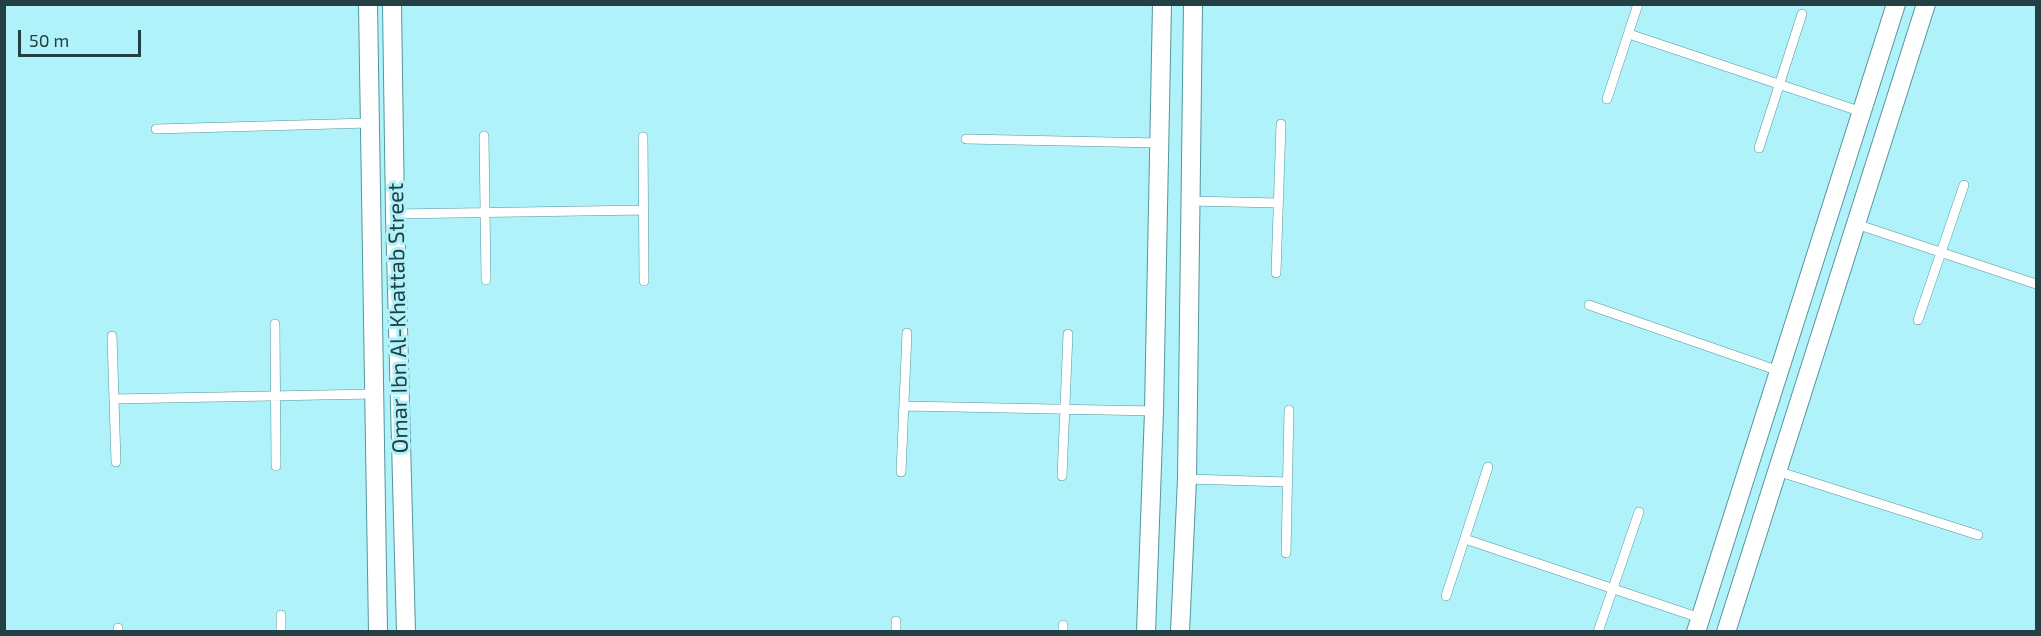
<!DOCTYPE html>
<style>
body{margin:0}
#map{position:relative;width:2041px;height:636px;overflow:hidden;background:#b0f2fa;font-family:"Exo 2",sans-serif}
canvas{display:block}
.frame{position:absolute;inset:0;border:6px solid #254044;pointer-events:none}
.scale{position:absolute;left:18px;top:30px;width:123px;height:27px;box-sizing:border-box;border:3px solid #254044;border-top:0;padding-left:8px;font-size:18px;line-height:21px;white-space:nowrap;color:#254044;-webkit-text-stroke:4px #b0f2fa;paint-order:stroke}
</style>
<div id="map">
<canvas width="2041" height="636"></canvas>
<div class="frame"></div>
<div class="scale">50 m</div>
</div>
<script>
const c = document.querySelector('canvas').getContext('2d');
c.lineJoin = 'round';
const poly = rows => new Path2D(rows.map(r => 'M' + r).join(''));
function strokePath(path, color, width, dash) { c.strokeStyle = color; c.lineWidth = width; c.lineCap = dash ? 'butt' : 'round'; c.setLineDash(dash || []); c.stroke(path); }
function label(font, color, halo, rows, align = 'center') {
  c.font = font + ' "Exo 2",sans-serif'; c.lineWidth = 6; c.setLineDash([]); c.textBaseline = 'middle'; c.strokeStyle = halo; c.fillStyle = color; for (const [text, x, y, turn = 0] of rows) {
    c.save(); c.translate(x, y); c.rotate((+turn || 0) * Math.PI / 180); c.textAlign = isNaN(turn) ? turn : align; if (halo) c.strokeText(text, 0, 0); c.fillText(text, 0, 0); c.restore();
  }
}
const lane = poly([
 [1629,34,1862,112],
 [1607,99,1638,4],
 [156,129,369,123],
 [484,136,486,280],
 [643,137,644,281],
 [966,139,1160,143],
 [1759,148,1802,14],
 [1190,201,1278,203],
 [395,214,644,210],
 [1856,224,2036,284],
 [1276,273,1281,124],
 [1589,305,1779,371],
 [1918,320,1964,185],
 [275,324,276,466],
 [112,336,116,462],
 [114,399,374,394],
 [904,406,1154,411],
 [1777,471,1978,535],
 [901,472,907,333],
 [1062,476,1068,334],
 [1187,479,1287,482],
 [1465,539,1700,618],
 [1286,553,1289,410],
 [1446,596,1488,467],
 [281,615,281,632],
 [118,628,118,632],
 [896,632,896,621],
 [1063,632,1063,625],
 [1598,632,1639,512]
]);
const street = poly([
 [368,4,378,632],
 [392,4,395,214,406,632],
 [1146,632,1154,411,1162,4],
 [1180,632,1187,479,1193,4],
 [1696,632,1896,4],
 [1726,632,1926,4]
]);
strokePath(lane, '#55959d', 10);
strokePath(street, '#55959d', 20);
strokePath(lane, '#fff', 9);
strokePath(street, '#fff', 18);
label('22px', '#254044', '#b0f2fa', [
 ["Omar Ibn Al-Khattab Street",398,318,-91]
]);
</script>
